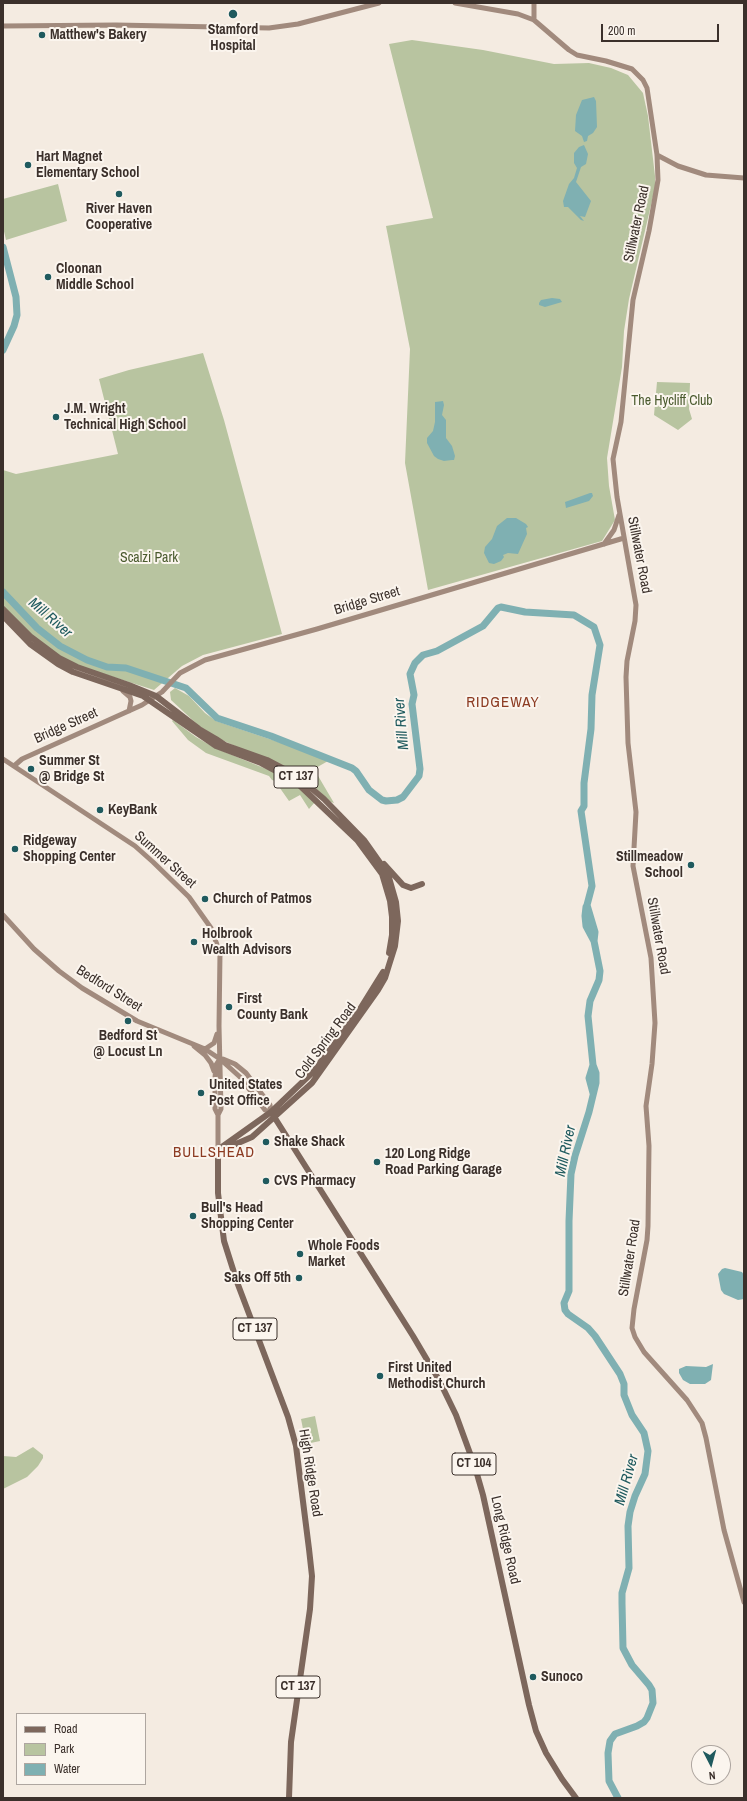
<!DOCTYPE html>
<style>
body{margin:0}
#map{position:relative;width:747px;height:1801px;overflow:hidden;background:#f4ebe1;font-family:"Archivo Narrow",sans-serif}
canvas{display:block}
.frame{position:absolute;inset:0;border:4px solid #3b302b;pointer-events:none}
.legend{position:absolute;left:16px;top:1713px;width:130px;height:72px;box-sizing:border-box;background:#fbf5ee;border:1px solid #aea6a0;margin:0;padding:5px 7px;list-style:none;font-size:12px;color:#3b302b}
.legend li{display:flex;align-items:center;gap:8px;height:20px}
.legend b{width:20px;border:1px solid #aea6a0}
.north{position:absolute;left:691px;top:1745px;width:40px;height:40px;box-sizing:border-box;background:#fbf5ee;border:1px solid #aea6a0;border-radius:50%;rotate:174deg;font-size:11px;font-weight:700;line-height:16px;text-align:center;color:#3b302b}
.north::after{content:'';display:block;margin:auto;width:14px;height:18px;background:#1f5a5e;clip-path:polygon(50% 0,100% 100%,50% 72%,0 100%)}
.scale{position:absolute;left:601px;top:24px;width:118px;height:18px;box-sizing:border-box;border:2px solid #3b302b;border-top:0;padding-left:5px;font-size:12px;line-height:14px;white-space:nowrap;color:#3b302b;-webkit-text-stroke:3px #fbf5ee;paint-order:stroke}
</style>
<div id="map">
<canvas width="747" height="1801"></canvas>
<div class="frame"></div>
<ul class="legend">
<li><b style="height:5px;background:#7d675c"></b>Road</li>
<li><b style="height:11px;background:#b8c4a0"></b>Park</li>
<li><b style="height:11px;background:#7fb0b2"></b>Water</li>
</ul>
<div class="north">N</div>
<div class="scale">200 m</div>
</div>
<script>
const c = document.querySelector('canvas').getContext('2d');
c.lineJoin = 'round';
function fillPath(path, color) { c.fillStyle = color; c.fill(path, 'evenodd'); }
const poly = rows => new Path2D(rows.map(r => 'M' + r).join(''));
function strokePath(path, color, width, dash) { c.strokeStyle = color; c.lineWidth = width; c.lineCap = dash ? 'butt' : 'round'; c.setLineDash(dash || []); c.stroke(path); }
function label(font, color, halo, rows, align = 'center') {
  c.font = font + ' "Archivo Narrow",sans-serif'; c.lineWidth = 4; c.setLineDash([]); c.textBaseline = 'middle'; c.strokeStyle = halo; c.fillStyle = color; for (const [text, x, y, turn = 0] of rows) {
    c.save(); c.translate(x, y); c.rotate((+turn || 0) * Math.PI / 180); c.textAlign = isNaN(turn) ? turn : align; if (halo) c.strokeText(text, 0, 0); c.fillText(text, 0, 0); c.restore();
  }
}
fillPath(poly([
 [412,40,483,50,554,64,589,63,611,68,628,75,643,93,648,116,655,176,655,188,629,299,624,331,622,367,607,458,609,486,615,520,602,541,428,590,405,463,410,349,386,226,433,218,389,44],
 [58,184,67,221,6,240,3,227,3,199],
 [203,353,224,420,282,634,203,655,182,666,154,690,79,666,64,659,33,637,3,606,3,470,16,474,118,454,99,379,129,370],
 [657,382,690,383,689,409,692,419,678,430,654,415],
 [175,688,189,696,205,713,216,721,305,751,328,761,314,769,334,803,331,802,313,786,298,775,222,740,199,726,171,700,170,692],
 [173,720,196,737,215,748,281,775,298,787,315,802,309,809,300,795,289,801,275,781,272,780,269,776,206,753,188,740,172,721],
 [315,1416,320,1441,306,1444,301,1419],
 [33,1447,43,1455,43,1458,38,1466,27,1477,3,1489,3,1456,16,1457]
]), '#b8c4a0');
fillPath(poly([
 [594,97,596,101,597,127,593,133,588,136,587,141,584,142,582,136,575,131,576,115,582,100],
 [584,145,588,154,586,164,581,167,576,182,591,201,585,217,580,216,584,221,581,220,568,207,564,207,563,201,569,184,574,178,577,168,574,163,574,153,579,147],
 [552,298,560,299,562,302,545,307,539,305,539,303,541,300],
 [443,401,444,405,442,415,446,420,446,438,452,446,455,456,454,460,452,460,444,461,438,459,434,456,427,443,427,438,433,431,435,422,435,402],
 [590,493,592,493,593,496,589,501,566,508,565,502],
 [507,518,516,518,526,524,528,527,526,528,527,534,518,554,508,553,503,555,504,557,501,561,494,564,489,563,484,553,485,547,492,539,497,526],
 [725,1268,742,1272,744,1275,744,1299,738,1300,724,1294,721,1290,718,1274,722,1269],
 [713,1364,711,1380,705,1384,690,1384,683,1380,679,1373,679,1369,686,1366,706,1367]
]), '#7fb0b2');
strokePath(poly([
 [3,247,16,297,17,315,14,326,3,350],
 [3,592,37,628,60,646,87,660,107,667,126,668,186,688,217,718,271,736,352,768,356,771,369,790,382,800,386,801,397,800,403,797,419,776,420,769,412,704,414,695,410,674,415,663,423,655,437,651,483,626,498,608,501,607,525,612,574,615,594,627,600,645,592,695,591,729,584,783,584,806,581,811,592,886,587,905,595,932,594,941,600,971,599,980,590,1001,588,1016,593,1065,596,1073,596,1083,589,1112,575,1156,571,1174,569,1221,569,1291,564,1303,565,1310,568,1314,588,1328,595,1336,620,1374,624,1384,624,1395,632,1415,644,1433,648,1451,645,1474,635,1496,630,1512,628,1526,629,1568,622,1593,622,1603,623,1648,632,1665,649,1685,652,1690,653,1703,647,1718,644,1722,637,1726,615,1734,610,1741,608,1753,609,1781,618,1798],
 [586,907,585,916,586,926,594,941],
 [593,1065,589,1078,593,1093]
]), '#7fb0b2', 7);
strokePath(poly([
 [455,3,518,14,534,20,569,50,577,55,606,61,632,69,643,80,647,88,657,155,658,180,649,231,633,300,621,422,613,459,617,497,636,605,635,621,627,661,626,677,628,743,636,812,633,866,651,958,655,1023,652,1064,646,1106,649,1146,648,1226,647,1240,634,1309,632,1328,635,1337,644,1352,687,1400,702,1423,706,1438,724,1530,744,1602],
 [534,3,534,20],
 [3,26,116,25,269,28,298,24,379,3],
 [657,155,678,166,706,175,744,178],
 [604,544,614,530,619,515],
 [123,691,130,697,131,701,129,711],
 [3,759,135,846,153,862,189,897,211,928,220,953,219,1026,221,1109,218,1115],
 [14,766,22,759,142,705,162,692,180,673,205,660,317,629,624,538],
 [3,915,34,949,59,971,82,988,137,1021,205,1049,220,1059,240,1077,265,1110,271,1112],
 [194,1046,205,1055,211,1063,214,1071],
 [205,1049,214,1043,217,1034],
 [223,1059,235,1064,246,1073,270,1105,271,1112],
 [218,1150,218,1115,215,1109,215,1078,216,1065,220,1059]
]), '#a18a7d', 5);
strokePath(poly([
 [3,609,31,637,59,658,77,667,129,685,156,696,199,729,216,739,225,745,267,760,284,769,304,782,324,799,364,840,388,874,396,902,398,921,395,946,389,965,385,978,378,990,312,1083,252,1137,229,1147,218,1150],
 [3,616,30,644,58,664,73,672,143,696,216,746,261,763,295,781,357,840,382,874,390,901,392,917,392,935,389,953],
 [384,864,403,885,411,888,422,884],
 [273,1115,413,1336,439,1380,456,1415,475,1467,483,1495,529,1705,536,1731,546,1753,562,1779,576,1798],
 [219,1149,271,1112,313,1072,360,1009,383,972],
 [218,1150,218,1193,224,1241,237,1282,288,1417,296,1446,309,1549,312,1576,310,1609,291,1742,289,1798]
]), '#7d675c', 6);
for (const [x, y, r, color] of [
 [233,14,5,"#1f5a5e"],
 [42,35,4,"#1f5a5e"],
 [28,165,4,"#1f5a5e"],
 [119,194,4,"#1f5a5e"],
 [48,277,4,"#1f5a5e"],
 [56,417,4,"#1f5a5e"],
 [31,769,4,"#1f5a5e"],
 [100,810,4,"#1f5a5e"],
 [15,849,4,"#1f5a5e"],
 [691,865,4,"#1f5a5e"],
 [205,899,4,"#1f5a5e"],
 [194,942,4,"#1f5a5e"],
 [229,1007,4,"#1f5a5e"],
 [128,1021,4,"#1f5a5e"],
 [201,1093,4,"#1f5a5e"],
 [266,1142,4,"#1f5a5e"],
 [377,1162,4,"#1f5a5e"],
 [266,1181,4,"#1f5a5e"],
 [193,1216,4,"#1f5a5e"],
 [300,1254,4,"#1f5a5e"],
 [299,1278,4,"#1f5a5e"],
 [380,1376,4,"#1f5a5e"],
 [533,1677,4,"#1f5a5e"]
]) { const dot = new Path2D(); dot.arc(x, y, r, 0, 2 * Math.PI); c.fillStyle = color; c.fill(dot); strokePath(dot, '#fbf5ee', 1.5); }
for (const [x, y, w] of [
 [296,777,44],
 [255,1329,44],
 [474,1464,44],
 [298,1687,44]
]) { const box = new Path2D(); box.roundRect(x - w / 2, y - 11, w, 22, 3); c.fillStyle = '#fbf5ee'; c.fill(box); strokePath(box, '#3b302b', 1); }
label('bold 13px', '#3b302b', null, [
 ["CT 137",296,777],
 ["CT 137",255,1329],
 ["CT 104",474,1464],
 ["CT 137",298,1687]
]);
label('bold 14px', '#3b302b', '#fbf5ee', [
 ["Stamford",233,30,"center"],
 ["Hospital",233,46,"center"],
 ["Matthew's Bakery",50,35],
 ["Hart Magnet",36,157],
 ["Elementary School",36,173],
 ["River Haven",119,209,"center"],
 ["Cooperative",119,225,"center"],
 ["Cloonan",56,269],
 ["Middle School",56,285],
 ["J.M. Wright",64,409],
 ["Technical High School",64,425],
 ["Summer St",39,761],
 ["@ Bridge St",39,777],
 ["KeyBank",108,810],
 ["Ridgeway",23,841],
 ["Shopping Center",23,857],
 ["Stillmeadow",683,857,"right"],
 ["School",683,873,"right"],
 ["Church of Patmos",213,899],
 ["Holbrook",202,934],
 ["Wealth Advisors",202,950],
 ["First",237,999],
 ["County Bank",237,1015],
 ["Bedford St",128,1036,"center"],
 ["@ Locust Ln",128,1052,"center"],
 ["United States",209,1085],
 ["Post Office",209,1101],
 ["Shake Shack",274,1142],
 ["120 Long Ridge",385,1154],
 ["Road Parking Garage",385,1170],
 ["CVS Pharmacy",274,1181],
 ["Bull's Head",201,1208],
 ["Shopping Center",201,1224],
 ["Whole Foods",308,1246],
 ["Market",308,1262],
 ["Saks Off 5th",291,1278,"right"],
 ["First United",388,1368],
 ["Methodist Church",388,1384],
 ["Sunoco",541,1677]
], 'left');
label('14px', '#3b302b', '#fbf5ee', [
 ["Stillwater Road",637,224,-78],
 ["Stillwater Road",639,555,79],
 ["Bridge Street",367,601,-17],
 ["Bridge Street",66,726,-24],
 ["Summer Street",165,860,42],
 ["Stillwater Road",658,936,80],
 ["Bedford Street",109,989,32],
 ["Cold Spring Road",326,1041,-53],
 ["Stillwater Road",630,1258,-81],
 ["High Ridge Road",310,1473,81],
 ["Long Ridge Road",505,1540,77]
]);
label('14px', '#4a5a2e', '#fbf5ee', [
 ["The Hycliff Club",672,401],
 ["Scalzi Park",149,558]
]);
label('italic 15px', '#1f5a5e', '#fbf5ee', [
 ["Mill River",50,618,41],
 ["Mill River",402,724,-95],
 ["Mill River",566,1151,-78],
 ["Mill River",627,1480,-74]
]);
c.letterSpacing = '1px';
label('15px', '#8c3b22', '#fbf5ee', [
 ["RIDGEWAY",503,703],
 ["BULLSHEAD",214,1153]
]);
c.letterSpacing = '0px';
</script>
